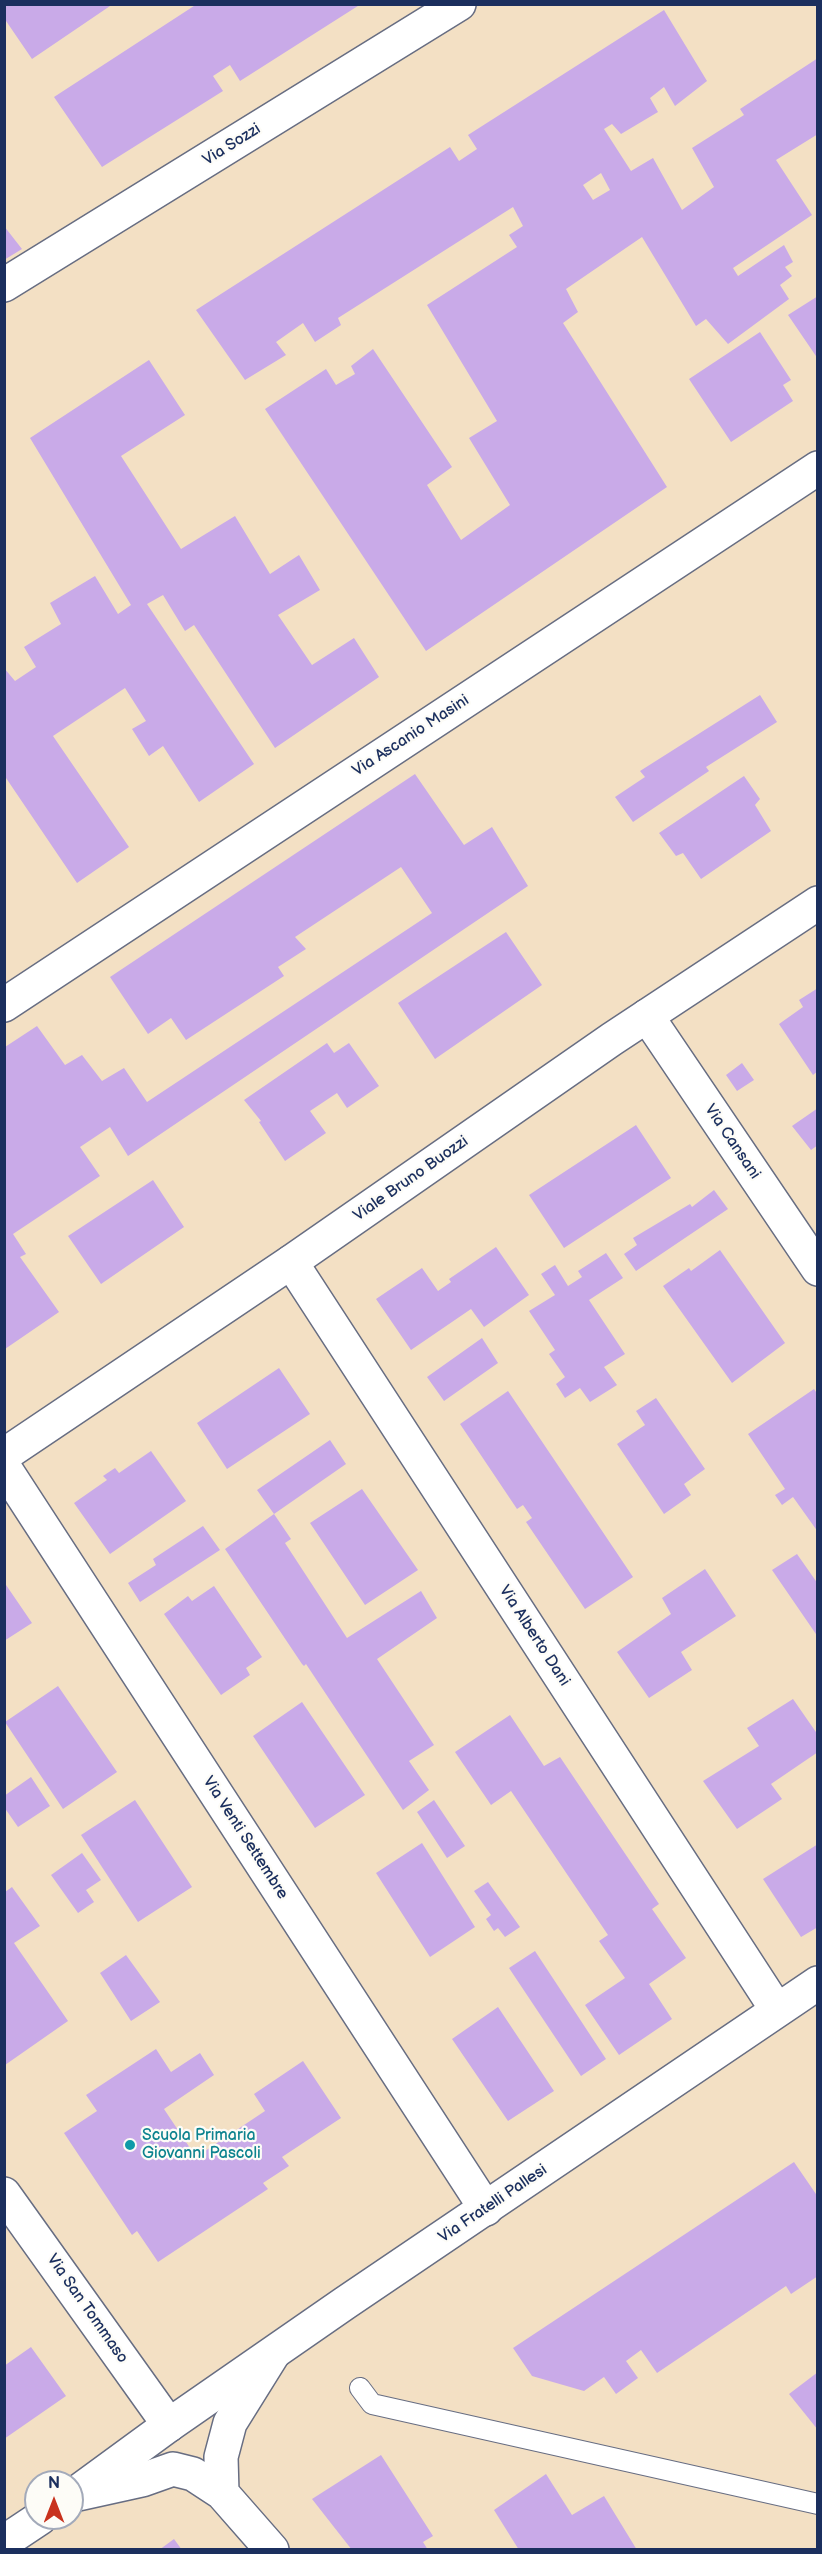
<!DOCTYPE html>
<style>
body{margin:0}
#map{position:relative;width:822px;height:2554px;overflow:hidden;background:#f3e0c4;font-family:"Balsamiq Sans",sans-serif}
canvas{display:block}
.frame{position:absolute;inset:0;border:6px solid #1b2f5e;pointer-events:none}
.north{position:absolute;left:24px;top:2470px;width:60px;height:60px;box-sizing:border-box;background:#fdfcf7;border:2px solid #a3aaba;border-radius:50%;rotate:0deg;font-size:16px;font-weight:700;line-height:24px;text-align:center;color:#1b2f5e}
.north::after{content:'';display:block;margin:auto;width:21px;height:27px;background:#c8321e;clip-path:polygon(50% 0,100% 100%,50% 72%,0 100%)}
</style>
<div id="map">
<canvas width="822" height="2554"></canvas>
<div class="frame"></div>
<div class="north">N</div>
</div>
<script>
const c = document.querySelector('canvas').getContext('2d');
c.lineJoin = 'round';
function fillPath(path, color) { c.fillStyle = color; c.fill(path, 'evenodd'); }
const poly = rows => new Path2D(rows.map(r => 'M' + r).join(''));
function strokePath(path, color, width, dash) { c.strokeStyle = color; c.lineWidth = width; c.lineCap = dash ? 'butt' : 'round'; c.setLineDash(dash || []); c.stroke(path); }
function label(font, color, halo, rows, align = 'center') {
  c.font = font + ' "Balsamiq Sans",sans-serif'; c.lineWidth = 4.5; c.setLineDash([]); c.textBaseline = 'middle'; c.strokeStyle = halo; c.fillStyle = color; for (const [text, x, y, turn = 0] of rows) {
    c.save(); c.translate(x, y); c.rotate((+turn || 0) * Math.PI / 180); c.textAlign = isNaN(turn) ? turn : align; if (halo) c.strokeText(text, 0, 0); c.fillText(text, 0, 0); c.restore();
  }
}
fillPath(poly([
 [4,4,113,4,32,59,4,18],
 [197,4,361,4,240,81,230,65,213,76,223,91,102,167,54,97],
 [664,10,707,81,675,106,664,87,650,98,658,112,621,134,612,124,604,129,631,171,653,158,682,210,714,187,692,148,744,115,740,109,818,58,818,134,776,160,812,215,733,268,738,276,784,245,793,262,785,267,792,276,780,285,789,299,728,344,706,319,696,326,642,237,566,289,578,312,563,323,667,487,426,651,265,409,326,369,336,385,355,374,351,366,373,349,452,467,427,485,461,540,510,505,469,438,497,421,427,305,517,247,509,235,523,226,513,207,338,318,341,325,315,342,303,323,276,342,286,355,245,380,196,310,450,147,459,161,477,149,468,135],
 [601,173,610,190,593,200,583,185],
 [4,226,22,249,4,260],
 [818,296,818,359,788,315],
 [760,332,791,380,783,385,793,401,731,442,689,379],
 [149,360,185,415,121,456,181,549,235,516,270,574,299,555,320,590,278,615,312,665,354,638,379,677,275,748,194,625,185,631,163,595,147,604,254,764,199,802,163,746,149,756,132,729,146,721,125,688,53,736,129,847,77,883,4,775,4,668,15,681,36,667,24,647,61,624,50,603,95,576,118,614,131,605,30,438],
 [760,695,777,722,706,767,709,771,633,822,615,797,645,777,640,771],
 [415,774,464,845,492,827,528,886,128,1156,110,1127,80,1147,100,1176,13,1234,26,1254,20,1257,59,1312,5,1349,5,1047,37,1026,65,1065,82,1055,102,1081,124,1068,147,1102,432,913,401,867,295,937,306,949,278,967,284,976,186,1040,171,1018,148,1034,110,977],
 [744,776,760,799,755,805,771,831,701,879,683,853,676,856,659,833],
 [506,932,542,985,435,1059,398,1003],
 [818,988,818,1071,813,1075,779,1024,803,1007,799,1000],
 [327,1043,334,1053,349,1043,379,1086,347,1108,337,1093,310,1111,326,1133,285,1161,259,1122,261,1121,244,1100],
 [742,1063,754,1080,737,1091,726,1075],
 [818,1108,818,1145,811,1150,792,1126],
 [636,1125,671,1178,564,1248,529,1195],
 [153,1180,184,1227,101,1284,68,1236],
 [714,1190,728,1209,636,1271,624,1254,637,1245,633,1238,690,1204,692,1207],
 [496,1247,529,1295,484,1327,471,1309,411,1350,376,1299,422,1268,438,1291,451,1282,449,1279],
 [720,1250,785,1343,732,1383,663,1286,689,1268,691,1271],
 [606,1253,623,1278,589,1300,625,1354,604,1367,617,1385,590,1402,580,1388,565,1398,556,1384,565,1377,549,1354,555,1350,529,1311,555,1295,541,1274,555,1265,568,1286,582,1277,578,1271],
 [482,1338,498,1363,444,1401,427,1377],
 [279,1368,310,1414,227,1469,197,1423],
 [814,1389,818,1395,818,1532,793,1497,782,1505,775,1495,785,1489,748,1434],
 [508,1391,633,1577,585,1609,526,1522,532,1518,523,1505,517,1509,460,1424],
 [656,1398,705,1469,684,1484,691,1495,664,1514,617,1444,645,1425,636,1411],
 [330,1440,346,1464,274,1514,291,1539,285,1543,347,1638,421,1591,437,1618,377,1659,434,1745,409,1761,429,1790,403,1810,306,1664,304,1666,302,1664,225,1549,274,1514,257,1490],
 [151,1451,186,1501,110,1554,74,1503,107,1480,103,1476,115,1468,119,1473],
 [362,1489,418,1570,365,1605,310,1523],
 [203,1526,220,1550,140,1602,128,1583,156,1565,153,1559],
 [797,1554,818,1584,818,1637,772,1570],
 [705,1569,736,1616,681,1652,692,1670,649,1698,617,1652,671,1614,662,1598],
 [4,1582,32,1623,4,1641],
 [214,1586,262,1657,246,1668,250,1675,221,1695,164,1614,188,1596,192,1601],
 [58,1686,117,1772,63,1809,5,1722],
 [793,1699,818,1735,818,1752,771,1784,782,1799,737,1829,703,1781,759,1746,747,1728],
 [302,1702,365,1795,315,1828,253,1736],
 [510,1715,544,1766,560,1757,659,1904,652,1909,686,1958,649,1984,672,2019,619,2055,585,2005,625,1978,599,1941,608,1935,511,1791,491,1805,455,1752],
 [31,1777,50,1806,18,1827,4,1807,4,1796],
 [135,1800,192,1887,138,1922,81,1835],
 [434,1800,465,1846,447,1858,417,1812],
 [422,1843,475,1927,430,1957,376,1873],
 [818,1844,818,1927,801,1937,763,1879],
 [82,1853,101,1880,86,1890,94,1902,78,1913,51,1875],
 [488,1882,520,1927,505,1937,498,1928,494,1931,486,1919,491,1915,474,1891],
 [12,1887,40,1926,14,1943,68,2021,5,2065,5,1892],
 [535,1951,606,2059,581,2076,509,1968],
 [126,1955,160,2002,131,2021,100,1973],
 [498,2007,554,2091,508,2121,452,2039],
 [156,2049,171,2072,200,2053,214,2075,164,2109,196,2157,265,2111,254,2094,303,2061,341,2118,282,2157,289,2166,263,2183,268,2189,158,2262,137,2231,132,2235,64,2133,97,2111,86,2095],
 [794,2162,818,2197,818,2276,791,2294,786,2286,657,2373,641,2350,626,2361,638,2378,616,2394,604,2377,584,2391,532,2376,513,2348],
 [31,2347,66,2396,4,2439,4,2366],
 [818,2372,818,2430,789,2394],
 [381,2455,433,2536,423,2542,428,2550,352,2550,312,2499],
 [546,2474,572,2515,604,2496,637,2550,519,2550,494,2510],
 [174,2539,182,2550,159,2550]
]), '#c9aae8');
const lane = poly([
 [360,2388,372,2404,818,2504]
]);
const street = poly([
 [4,285,459,4],
 [4,1005,818,468],
 [647,1016,818,1269],
 [291,1262,777,2010],
 [4,1467,486,2209],
 [4,2194,169,2425],
 [222,2493,221,2457,230,2423,273,2354],
 [74,2495,142,2480,173,2469,193,2474,222,2493,272,2550]
]);
const secondary = poly([
 [4,1455,291,1262,612,1039,818,903],
 [72,2496,169,2425,345,2303,818,1983],
 [4,2542,40,2518]
]);
strokePath(lane, '#676d82', 22);
strokePath(street, '#676d82', 36);
strokePath(secondary, '#676d82', 36);
strokePath(lane, '#fff', 20);
strokePath(street, '#fff', 33);
strokePath(secondary, '#fff', 33);
for (const [x, y, r, color] of [
 [130,2145,6,"#0f9aa8"]
]) { const dot = new Path2D(); dot.arc(x, y, r, 0, 2 * Math.PI); c.fillStyle = color; c.fill(dot); strokePath(dot, '#fdfcf7', 2); }
label('16px', '#1b2f5e', '#fdfcf7', [
 ["Via Sozzi",232,145,-32],
 ["Via Ascanio Masini",411,736,-33],
 ["Via Cansani",732,1142,56],
 ["Viale Bruno Buozzi",411,1179,-35],
 ["Via Alberto Dani",534,1636,57],
 ["Via Venti Settembre",245,1838,57],
 ["Via Fratelli Pallesi",493,2204,-34],
 ["Via San Tommaso",87,2309,55]
]);
label('16px', '#0d838f', '#fdfcf7', [
 ["Scuola Primaria",142,2136],
 ["Giovanni Pascoli",142,2154]
], 'left');
</script>
